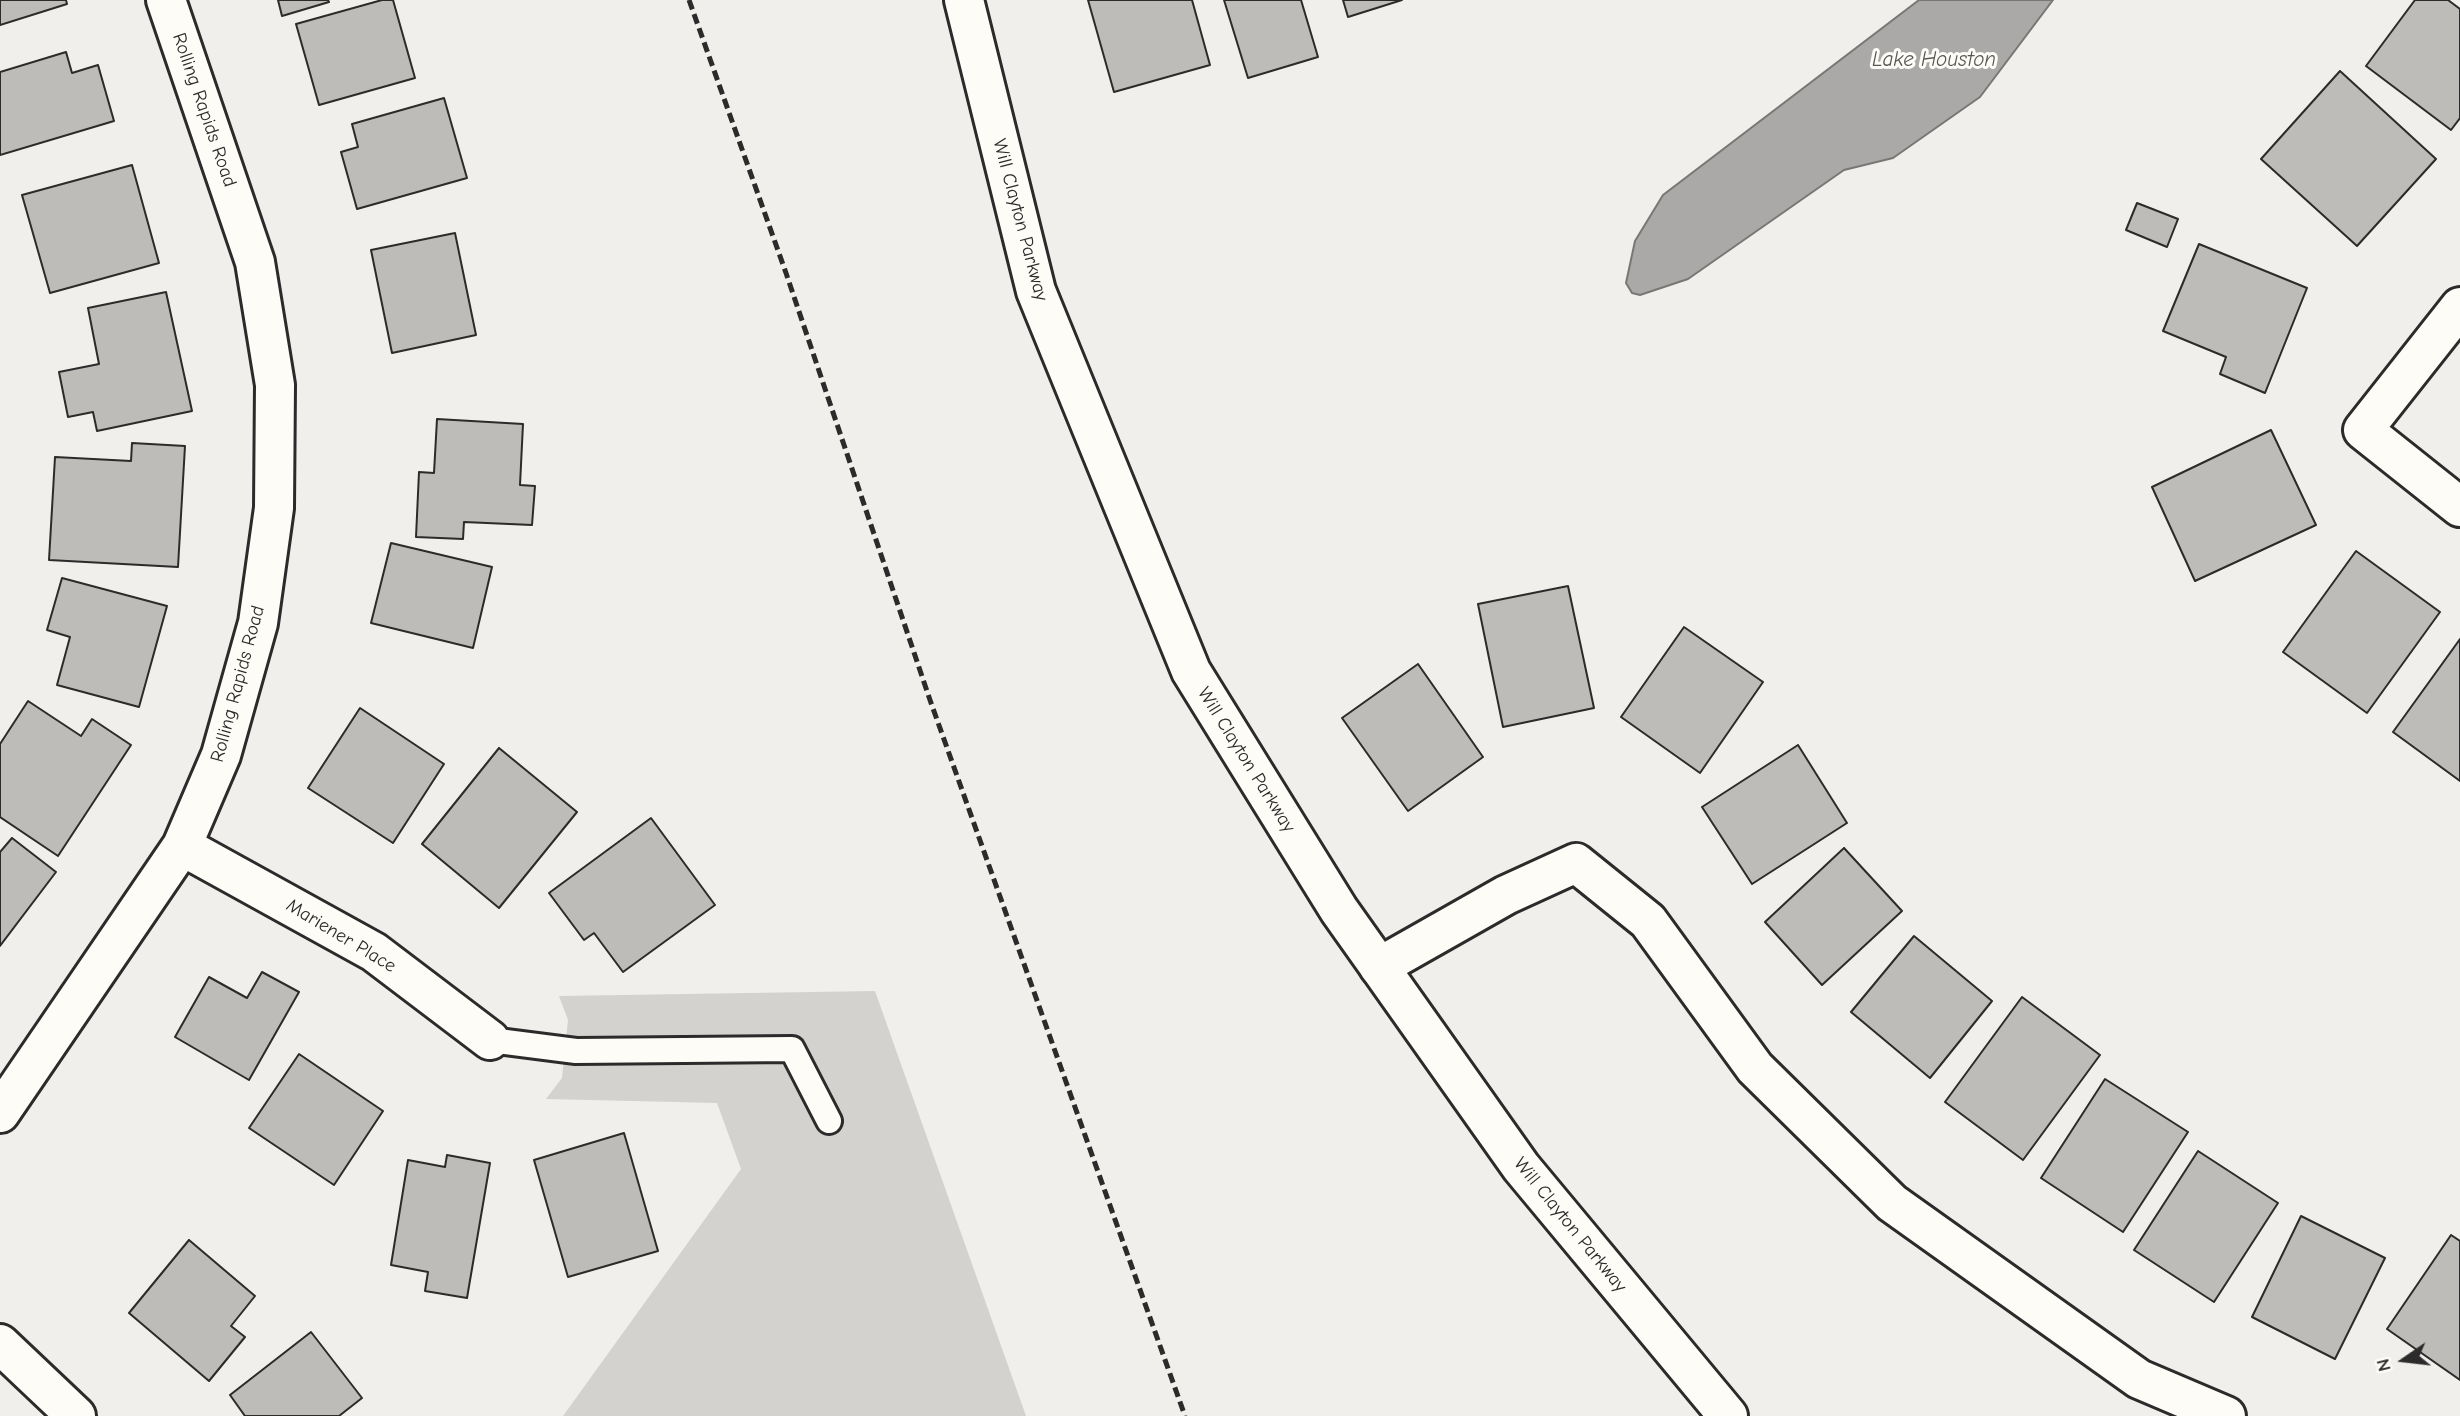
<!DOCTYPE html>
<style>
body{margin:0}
#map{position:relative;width:2460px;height:1416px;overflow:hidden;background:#f0efeb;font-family:"Comic Neue",sans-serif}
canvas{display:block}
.north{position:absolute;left:2369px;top:1325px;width:70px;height:70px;-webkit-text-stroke:5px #fdfcf7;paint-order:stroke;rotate:256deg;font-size:19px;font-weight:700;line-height:28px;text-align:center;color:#2b2b2b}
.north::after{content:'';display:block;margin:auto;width:24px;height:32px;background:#2b2b2b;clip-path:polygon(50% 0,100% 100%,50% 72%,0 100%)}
</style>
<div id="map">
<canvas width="2460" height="1416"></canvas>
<div class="north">N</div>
</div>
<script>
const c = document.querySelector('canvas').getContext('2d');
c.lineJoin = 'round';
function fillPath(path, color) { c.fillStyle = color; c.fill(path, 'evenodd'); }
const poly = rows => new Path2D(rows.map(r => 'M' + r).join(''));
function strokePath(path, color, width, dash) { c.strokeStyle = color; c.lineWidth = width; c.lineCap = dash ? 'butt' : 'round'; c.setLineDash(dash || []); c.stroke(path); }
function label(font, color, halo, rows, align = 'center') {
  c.font = font + ' "Comic Neue",sans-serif'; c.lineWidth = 6; c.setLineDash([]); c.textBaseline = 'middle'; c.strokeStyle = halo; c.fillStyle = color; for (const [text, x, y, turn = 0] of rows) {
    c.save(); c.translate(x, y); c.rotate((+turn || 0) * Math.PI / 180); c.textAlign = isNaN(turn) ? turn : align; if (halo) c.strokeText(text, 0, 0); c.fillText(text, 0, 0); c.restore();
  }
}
fillPath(poly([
 [875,991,1026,1416,563,1416,741,1169,717,1103,546,1099,562,1078,568,1020,559,996]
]), '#d3d2cf');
const water = poly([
 [1919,0,2053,0,1980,97,1893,158,1844,170,1688,279,1640,295,1632,293,1626,283,1635,241,1663,195,1919,0]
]);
fillPath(water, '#aaa9a7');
strokePath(water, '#777775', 2);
const building = poly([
 [0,0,66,0,67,4,0,25,0,0],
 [278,0,328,0,329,2,282,16,278,0],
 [382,0,393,0,415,78,319,105,296,24,382,0],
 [1088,0,1192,0,1210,65,1114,92,1088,0],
 [1224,0,1301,0,1318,57,1248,78,1224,0],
 [1343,0,1402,0,1348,17,1343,0],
 [2415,0,2448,0,2460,9,2460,118,2451,130,2366,66,2415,0],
 [66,52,72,73,98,65,114,121,0,155,0,72,66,52],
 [2340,71,2436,159,2357,246,2261,159,2340,71],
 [444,98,467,178,357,209,341,152,358,147,352,124,444,98],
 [132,165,159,263,50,293,22,195,132,165],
 [2137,203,2178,219,2167,247,2126,230,2137,203],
 [455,233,476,335,392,353,371,250,455,233],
 [2199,244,2307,288,2265,393,2220,374,2226,357,2163,331,2199,244],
 [166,292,192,411,97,431,93,412,68,417,59,372,99,364,88,308,166,292],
 [437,419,523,424,520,485,535,486,532,525,464,522,463,539,416,537,419,472,434,473,437,419],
 [2271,430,2316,525,2195,581,2152,487,2271,430],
 [132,443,185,446,178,567,49,560,55,457,131,461,132,443],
 [391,543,492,567,473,648,371,623,391,543],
 [2356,551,2440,612,2367,713,2283,652,2356,551],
 [62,578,167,606,139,707,57,685,70,637,47,630,62,578],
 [1568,586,1594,708,1503,727,1478,604,1568,586],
 [1684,627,1763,682,1700,773,1621,717,1684,627],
 [2460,639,2460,781,2393,732,2460,639],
 [1418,664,1483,757,1408,811,1342,718,1418,664],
 [28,701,81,736,92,719,131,745,58,856,0,817,0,744,28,701],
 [360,708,444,764,393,843,308,788,360,708],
 [1798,745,1847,823,1752,884,1702,807,1798,745],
 [499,748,577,812,499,908,422,844,499,748],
 [651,818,715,905,623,972,594,933,584,940,549,893,651,818],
 [12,838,56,872,0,946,0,852,12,838],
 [1844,848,1902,911,1822,985,1765,922,1844,848],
 [1914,936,1992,1001,1930,1078,1851,1012,1914,936],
 [262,972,299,992,249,1080,175,1037,209,977,247,998,262,972],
 [2022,997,2100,1055,2023,1160,1945,1102,2022,997],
 [299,1054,383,1111,334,1185,249,1128,299,1054],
 [2105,1079,2188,1132,2123,1232,2041,1178,2105,1079],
 [624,1133,658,1251,568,1277,534,1160,624,1133],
 [2198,1151,2278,1203,2214,1302,2134,1250,2198,1151],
 [447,1155,490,1163,467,1298,425,1291,428,1272,391,1265,408,1160,445,1167,447,1155],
 [2301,1216,2385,1258,2335,1359,2252,1317,2301,1216],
 [2451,1235,2460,1241,2460,1380,2387,1329,2451,1235],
 [189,1240,255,1296,231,1326,245,1337,209,1381,129,1313,189,1240],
 [311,1332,362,1398,339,1416,245,1416,230,1395,311,1332]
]);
fillPath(building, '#bdbcb8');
strokePath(building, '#2b2b2b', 2);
const service = poly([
 [490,1040,576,1051,792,1049,829,1121]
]);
const minor = poly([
 [2460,307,2363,430,2460,507],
 [182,846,374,952,490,1040],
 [1379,967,1506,895,1576,863,1648,921,1755,1068,1892,1203,2139,1379,2226,1416],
 [0,1113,182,846,221,755,258,623,274,508,275,385,255,262,166,0],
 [0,1344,76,1416]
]);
const tertiary = poly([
 [964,0,1036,291,1191,671,1339,910,1521,1167,1728,1416]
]);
strokePath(service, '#2b2b2b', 30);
strokePath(minor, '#2b2b2b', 44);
strokePath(tertiary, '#2b2b2b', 44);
strokePath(service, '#fdfcf7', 24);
strokePath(minor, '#fdfcf7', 38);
strokePath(tertiary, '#fdfcf7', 38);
strokePath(poly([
 [689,0,786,273,930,700,1185,1416]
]), '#2b2b2b', 5, [10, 5]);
label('19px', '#2b2b2b', '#fdfcf7', [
 ["Rolling Rapids Road",204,110,71],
 ["Will Clayton Parkway",1020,220,75],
 ["Rolling Rapids Road",238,684,-75],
 ["Will Clayton Parkway",1246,760,58],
 ["Mariener Place",341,936,31],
 ["Will Clayton Parkway",1570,1225,51]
]);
label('italic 21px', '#575756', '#fdfcf7', [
 ["Lake Houston",1934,60]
]);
</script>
